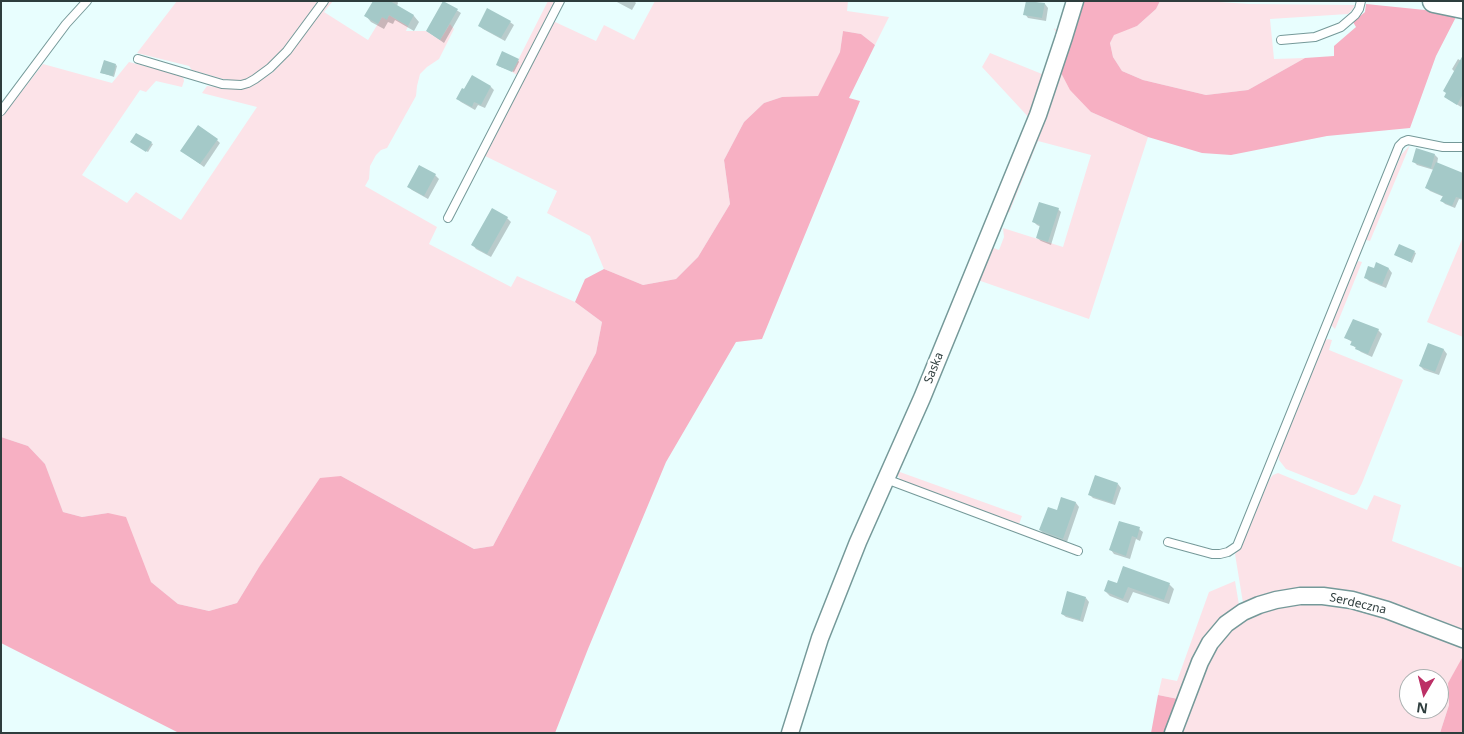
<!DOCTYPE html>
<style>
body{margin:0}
#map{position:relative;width:1464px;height:734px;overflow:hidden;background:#e8fefe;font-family:"Noto Sans",sans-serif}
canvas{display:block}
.frame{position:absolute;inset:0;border:2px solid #2e3d3d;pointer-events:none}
.north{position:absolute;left:1399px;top:669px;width:50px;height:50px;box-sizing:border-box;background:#fff;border:1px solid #abb1b1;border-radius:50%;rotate:188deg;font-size:14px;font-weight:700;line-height:20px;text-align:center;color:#2e3d3d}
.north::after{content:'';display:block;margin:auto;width:18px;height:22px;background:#bc3066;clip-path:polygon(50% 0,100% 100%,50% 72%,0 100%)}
</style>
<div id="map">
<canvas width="1464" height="734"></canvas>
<div class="frame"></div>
<div class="north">N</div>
</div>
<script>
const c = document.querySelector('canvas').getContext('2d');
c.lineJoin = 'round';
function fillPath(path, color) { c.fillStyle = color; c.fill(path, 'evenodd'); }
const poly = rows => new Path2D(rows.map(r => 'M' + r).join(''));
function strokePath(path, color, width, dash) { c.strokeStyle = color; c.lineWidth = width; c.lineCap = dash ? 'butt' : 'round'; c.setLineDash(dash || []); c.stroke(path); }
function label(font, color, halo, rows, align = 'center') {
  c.font = font + ' "Noto Sans",sans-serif'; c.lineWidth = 5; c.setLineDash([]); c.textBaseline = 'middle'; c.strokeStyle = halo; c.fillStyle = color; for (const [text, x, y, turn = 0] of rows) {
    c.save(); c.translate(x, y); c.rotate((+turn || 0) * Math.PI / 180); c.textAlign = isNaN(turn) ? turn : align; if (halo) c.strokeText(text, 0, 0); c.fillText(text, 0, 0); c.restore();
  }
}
fillPath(poly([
 [177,1,320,1,293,38,275,59,260,72,245,80,239,81,223,79,192,70,189,66,137,53],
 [329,1,333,1,324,12,368,40,382,17,387,19,389,15,408,26,406,31,426,31,440,40,450,24,454,29,439,59,427,67,420,74,417,86,416,96,387,148,381,150,376,155,370,166,369,179,365,186,437,227,429,244,511,287,517,276,575,302,602,322,596,353,493,546,474,549,341,476,259,567,237,603,209,611,178,604,151,582,108,513,82,517,63,512,45,464,28,446,1,437,1,118,43,64,112,83,129,62,183,76,184,81,182,87,156,81,146,92,140,90,82,175,127,203,136,192,181,220,257,107,202,93,207,86,233,89,242,89,257,83,273,72,290,54],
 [548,1,556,1,479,153,477,152,517,75,512,72],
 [655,1,848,1,847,11,889,17,875,45,861,34,843,31,840,52,818,97,782,97,764,103,744,122,724,160,730,204,698,257,676,279,643,285,604,269,590,236,547,213,557,191,483,155,553,21,596,41,604,25,634,40],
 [1160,1,1205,1,1249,4,1355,5,1352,10,1348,14,1270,19,1274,59,1305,58,1248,90,1206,95,1143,80,1122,71,1113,57,1110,43,1114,34,1137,26,1156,9],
 [1054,28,1059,32,1032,121,982,67,990,53,1042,74,1057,34,1054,29],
 [1059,69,1091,112,1148,137,1089,319,975,279,988,246,999,250,1004,237,1003,228,1063,247,1091,155,1038,141,1009,213,1006,208],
 [1410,145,1370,241,1366,240,1401,155],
 [1463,237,1463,337,1427,322],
 [1358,261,1362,262,1335,329,1331,325],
 [1328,339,1332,340,1329,350,1403,380,1362,483,1357,493,1354,495,1351,495,1286,469,1279,460,1279,454,1281,446,1323,344,1325,340],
 [897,471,1022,516,1019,524,901,480,898,476],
 [1278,473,1367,510,1374,495,1401,505,1392,541,1463,568,1463,635,1352,596,1244,609,1235,554,1242,545,1269,480,1273,475],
 [1235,581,1240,611,1183,700,1158,695,1162,678,1177,681,1209,592],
 [1277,603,1349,604,1463,643,1463,658,1448,683,1449,705,1440,733,1178,733,1203,663,1228,627],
 [1409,679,1439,679,1439,709,1409,709]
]), '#fce3e8');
fillPath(poly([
 [1079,1,1160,1,1156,9,1137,26,1114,35,1110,43,1113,57,1122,71,1143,80,1206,95,1248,90,1305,58,1334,56,1334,46,1356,27,1353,22,1365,12,1366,4,1425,10,1456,17,1436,56,1410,128,1327,136,1231,155,1202,153,1148,137,1091,112,1070,90,1059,69],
 [843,31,861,34,875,45,849,98,860,101,762,339,736,342,666,462,588,649,555,733,179,733,1,643,1,437,28,446,45,464,63,512,82,517,108,513,126,517,151,582,178,604,209,611,237,603,259,567,320,478,341,476,474,549,493,546,596,353,602,322,575,302,585,279,604,269,643,285,676,279,698,257,730,204,724,160,744,122,764,103,782,97,818,96,840,52],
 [1462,658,1463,658,1463,733,1440,733,1449,705,1448,683],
 [1158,695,1183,700,1170,733,1151,733]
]), '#f7b0c3');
fillPath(poly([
 [374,1,397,1,398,3,397,6,414,16,419,22,414,31,395,20,393,24,388,22,384,29,371,22,366,16],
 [615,1,634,1,636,3,632,10],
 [1027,1,1045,4,1048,8,1046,21,1028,18,1025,14],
 [444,2,461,13,444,43,427,31],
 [510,22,514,25,505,41,483,29,479,25],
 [1458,59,1463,62,1463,104,1461,107,1445,97,1455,72,1452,69],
 [518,60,519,62,514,72,498,66],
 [116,65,117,66,114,77,102,73],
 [472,77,491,87,494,90,485,108,478,105,475,110,461,102,458,99],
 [217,140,220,143,204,167,186,154],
 [133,143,151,143,153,144,148,152],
 [1435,155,1438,158,1437,164,1463,175,1463,200,1459,199,1455,208,1445,204,1442,201,1444,197,1430,191,1427,188,1434,170,1417,165,1413,161],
 [435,175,439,179,428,199,412,190,409,187],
 [1058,209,1061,212,1051,245,1041,241,1037,238,1041,227,1037,225,1034,222],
 [493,210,507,218,511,222,491,257,476,249,473,245],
 [1414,252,1416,253,1412,263,1396,255],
 [1377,264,1389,269,1392,273,1386,288,1369,281,1365,277,1374,270],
 [1378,330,1382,334,1372,357,1361,352,1351,344,1352,342,1346,338],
 [1429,344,1444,350,1447,354,1439,375,1424,370,1420,366],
 [1118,484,1121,488,1115,505,1093,498,1090,495],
 [1062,498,1076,503,1079,507,1067,542,1044,534,1040,530,1057,512],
 [1139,529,1143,532,1140,541,1136,539,1130,559,1114,554,1111,550],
 [1169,584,1174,589,1169,604,1133,592,1128,603,1110,596,1105,591,1118,585],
 [1086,598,1089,602,1083,622,1066,617,1062,614]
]), '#0003');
fillPath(poly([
 [373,1,390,1,414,15,408,26,389,15,387,20,382,17,378,24,364,16],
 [443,1,458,9,440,40,426,31],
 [1026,1,1045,3,1042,18,1023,15],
 [487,8,511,21,501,38,478,26],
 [502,51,519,59,512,72,496,65],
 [1463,55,1463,94,1457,105,1444,97,1446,93,1443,91],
 [104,60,116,64,113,76,100,73],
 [472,75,491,86,481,105,474,102,472,107,456,99,462,88,464,89],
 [198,125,218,139,200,164,180,151],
 [136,133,152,142,146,152,130,142],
 [1416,148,1435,154,1431,168,1412,162],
 [1436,162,1463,173,1463,199,1456,197,1452,206,1440,201,1443,196,1425,188],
 [419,165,436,174,424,196,407,187],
 [1039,202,1059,208,1048,242,1036,238,1040,225,1032,222],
 [492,208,508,217,487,254,471,245],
 [1399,244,1415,251,1410,262,1394,255],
 [1376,262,1389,268,1382,285,1364,278,1368,266,1374,268],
 [1353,319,1379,329,1368,354,1355,349,1356,347,1350,345,1352,341,1344,338],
 [1428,343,1444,349,1435,372,1419,366],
 [1095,475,1118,483,1112,503,1088,495],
 [1061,497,1076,502,1063,539,1039,530,1048,507,1057,510],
 [1119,521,1140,527,1137,538,1132,536,1126,556,1109,550],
 [1123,566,1170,583,1164,600,1128,587,1123,599,1104,591,1108,580,1117,583],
 [1067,591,1086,597,1080,620,1061,614]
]), '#a4c9c8');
const lane = poly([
 [1281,40,1315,37,1341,27,1355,15,1359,9,1361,1],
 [138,59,222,84,241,85,248,83,255,79,270,68,287,51,324,1],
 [1,111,66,24,87,1],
 [448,218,560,1],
 [886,479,1078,551],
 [1168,542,1212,554,1220,554,1228,552,1237,546,1399,146,1403,142,1408,140,1443,147,1463,147]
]);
const street = poly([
 [790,733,820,638,858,542,922,398,1038,115,1064,37,1075,1],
 [1173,733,1200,662,1210,643,1226,624,1243,612,1259,605,1276,600,1300,596,1323,596,1352,600,1387,610,1463,639]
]);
const secondary = poly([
 [1434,1,1463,7]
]);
strokePath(lane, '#759999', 10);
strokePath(street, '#759999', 19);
strokePath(secondary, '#759999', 25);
strokePath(lane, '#fff', 8);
strokePath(street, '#fff', 16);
strokePath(secondary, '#fff', 22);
label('12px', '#2e3d3d', '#fff', [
 ["Saska",934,368,-68],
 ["Serdeczna",1358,604,13]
]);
</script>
